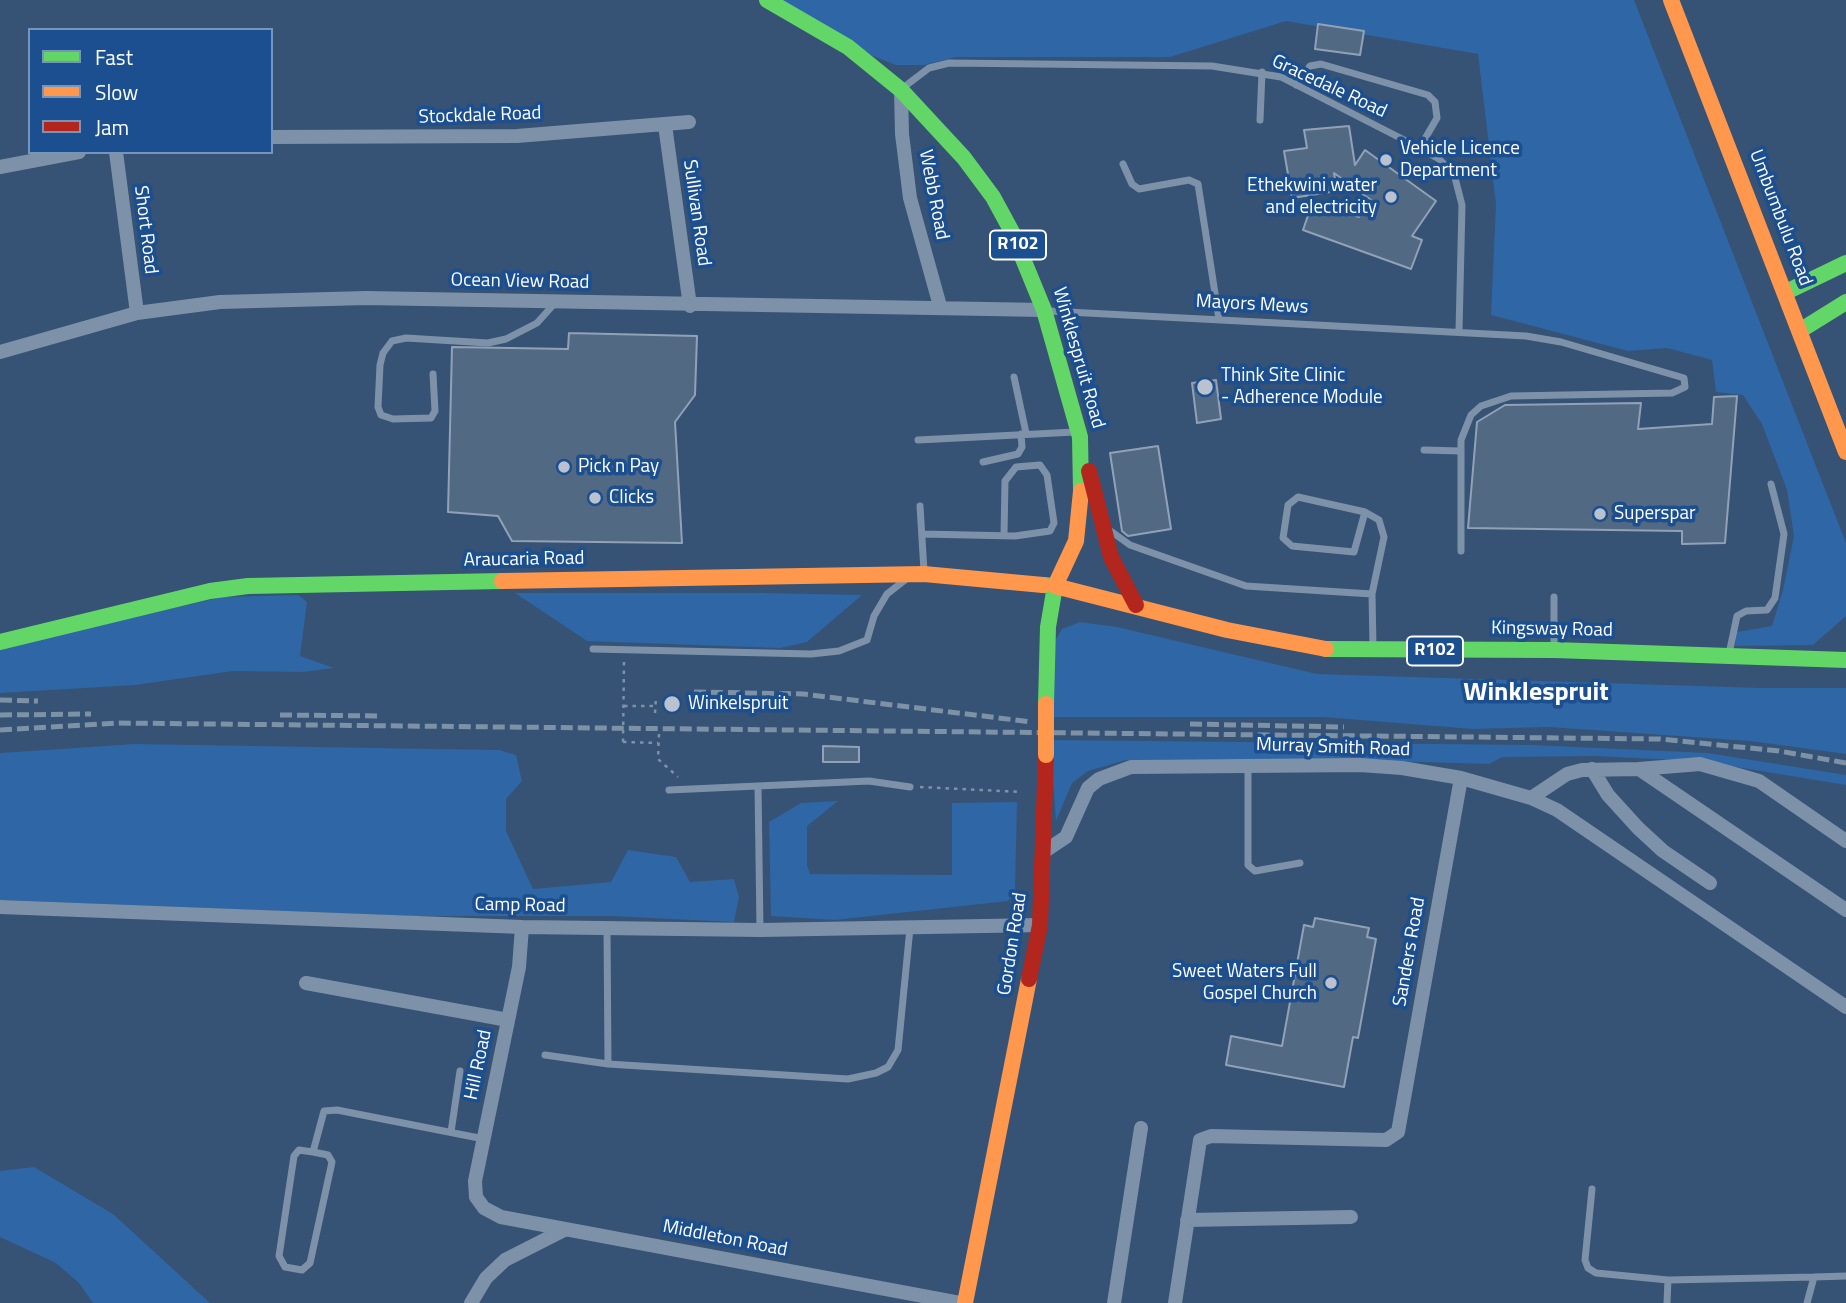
<!DOCTYPE html>
<style>
body{margin:0}
#map{position:relative;width:1846px;height:1303px;overflow:hidden;background:#365274;font-family:"Titillium Web",sans-serif}
canvas{display:block}
.legend{position:absolute;left:28px;top:28px;width:245px;height:126px;box-sizing:border-box;background:#1b4f8f;border:2px solid #7695bc;margin:0;padding:9px 12px;list-style:none;font-size:21px;color:#fff}
.legend li{display:flex;align-items:center;gap:14px;height:35px}
.legend b{width:35px;border:2px solid #7695bc}
</style>
<div id="map">
<canvas width="1846" height="1303"></canvas>
<ul class="legend">
<li><b style="height:9px;background:#63d668"></b>Fast</li>
<li><b style="height:9px;background:#ff974d"></b>Slow</li>
<li><b style="height:9px;background:#b3261e"></b>Jam</li>
</ul>
</div>
<script>
const c = document.querySelector('canvas').getContext('2d');
c.lineJoin = 'round';
function fillPath(path, color) { c.fillStyle = color; c.fill(path, 'evenodd'); }
const poly = rows => new Path2D(rows.map(r => 'M' + r).join(''));
function strokePath(path, color, width, dash) { c.strokeStyle = color; c.lineWidth = width; c.lineCap = dash ? 'butt' : 'round'; c.setLineDash(dash || []); c.stroke(path); }
function label(font, color, halo, rows, align = 'center') {
  c.font = font + ' "Titillium Web",sans-serif'; c.lineWidth = 7; c.setLineDash([]); c.textBaseline = 'middle'; c.strokeStyle = halo; c.fillStyle = color; for (const [text, x, y, turn = 0] of rows) {
    c.save(); c.translate(x, y); c.rotate((+turn || 0) * Math.PI / 180); c.textAlign = isNaN(turn) ? turn : align; if (halo) c.strokeText(text, 0, 0); c.fillText(text, 0, 0); c.restore();
  }
}
fillPath(poly([
 [781,0,1634,0,1846,543,1846,616,1813,645,1735,646,1737,632,1772,626,1783,590,1794,536,1787,490,1762,424,1743,395,1716,392,1712,360,1667,348,1628,351,1491,315,1496,204,1478,54,1286,21,1170,57,956,57,924,65,896,65,873,56],
 [515,593,763,593,862,595,807,642,780,648,587,641],
 [298,595,307,602,300,656,334,668,303,672,233,671,135,685,0,693,0,648,222,597],
 [1080,622,1117,627,1317,674,1762,688,1846,688,1846,754,1750,741,1549,727,1473,729,1323,717,1052,717,1053,644,1062,629],
 [1050,740,1534,745,1708,753,1846,775,1846,785,1700,761,1595,756,1502,757,1489,764,1320,759,1126,760,1088,771,1072,783,1056,821],
 [135,744,499,750,516,755,522,781,506,799,506,831,533,889,611,882,628,850,676,857,690,882,734,879,739,897,734,922,611,916,411,916,0,900,0,753],
 [838,801,807,826,807,865,810,874,952,875,952,803,1017,802,1015,893,1008,901,835,920,771,916,769,822,801,803],
 [34,1167,113,1214,210,1303,93,1303,79,1283,56,1263,0,1237,0,1171]
]), '#2f66a5');
const building = poly([
 [1318,24,1364,31,1360,55,1315,49,1318,24],
 [1349,126,1355,165,1365,150,1436,201,1412,236,1422,240,1411,269,1303,230,1313,201,1359,217,1371,200,1334,173,1337,191,1292,198,1284,151,1307,148,1304,130,1349,126],
 [569,333,697,336,695,395,675,422,682,543,512,541,498,516,448,512,452,347,568,349,569,333],
 [1216,380,1221,419,1197,423,1192,383,1216,380],
 [1737,396,1725,543,1682,544,1682,531,1468,528,1477,422,1505,405,1641,403,1638,429,1712,424,1714,397,1737,396],
 [1158,446,1171,529,1128,536,1122,531,1110,453,1158,446],
 [823,746,859,747,859,762,823,762,823,746],
 [1315,918,1369,928,1367,937,1376,939,1358,1038,1353,1037,1344,1087,1226,1065,1231,1036,1282,1046,1304,925,1313,927,1315,918]
]);
fillPath(building, '#526984');
strokePath(building, '#92a2b6', 2);
strokePath(poly([
 [624,706,655,706],
 [655,713,656,697],
 [659,734,658,759,678,777],
 [623,742,658,743],
 [920,787,1022,792]
]), '#7d92a8', 2.5, [3.5, 5]);
strokePath(poly([
 [1296,85,1310,66,1321,64,1428,95,1435,102,1437,118,1419,149],
 [904,87,929,68,949,63,1212,66,1281,77,1412,144,1439,159,1454,174,1462,205,1459,331],
 [1260,120,1262,72],
 [1123,164,1132,184,1139,189,1189,180,1198,184,1219,319],
 [1049,311,1526,336,1561,342,1684,378,1685,387,1672,393,1511,396,1481,406,1471,415,1461,440,1461,551],
 [433,374,435,411,431,418,393,419,381,415,378,407,380,365,383,353,392,341,406,338,488,343,506,339,537,323,555,303],
 [1014,377,1026,433],
 [918,440,1075,432],
 [1424,450,1460,451],
 [983,462,1018,454,1022,447,1021,434],
 [920,506,924,571],
 [1365,512,1354,552,1292,546,1283,538,1288,505,1298,497,1365,512,1379,520,1384,537,1372,594,1373,647],
 [1112,532,1130,545,1246,586,1372,594],
 [922,534,1015,536,1050,531,1054,523,1047,475,1040,465,1016,467,1005,481,1004,535],
 [1554,646,1554,597],
 [593,649,811,654,839,651,867,640,874,616,887,594,905,580],
 [1729,654,1737,616,1746,611,1767,610,1775,598,1784,534,1771,484],
 [1248,766,1248,865,1255,871,1300,863],
 [758,786,760,930],
 [669,790,869,781,910,787],
 [607,928,608,1064],
 [545,1055,608,1064,848,1079,876,1073,888,1067,898,1050,910,928],
 [451,1132,460,1071],
 [313,1152,299,1150,294,1156,279,1256,285,1267,302,1270,310,1263,332,1162,328,1155,313,1152,324,1111,337,1110,484,1139],
 [1592,1189,1585,1260,1588,1268,1596,1273,1668,1280,1667,1303],
 [1668,1280,1814,1277],
 [1807,1303,1814,1277,1846,1276]
]), '#7d92a8', 7);
strokePath(poly([
 [901,91,902,134,910,198,940,306],
 [665,125,690,306],
 [271,137,517,136,689,122],
 [116,152,137,313],
 [0,167,79,152],
 [0,352,137,313,220,302,366,298,1044,310],
 [1592,769,1608,795,1638,828,1663,851,1710,883],
 [1639,769,1700,764,1759,781,1846,841],
 [1531,798,1567,774,1582,770,1639,769,1846,910],
 [1045,851,1066,837,1088,788,1099,779,1131,767,1360,765,1402,768,1461,778,1531,798,1557,810,1846,1007],
 [0,907,522,927,760,930,1040,925],
 [522,927,519,967,475,1181,476,1197,484,1208,501,1217,960,1303],
 [306,983,508,1020],
 [1187,1220,1351,1217],
 [471,1303,486,1278,505,1260,566,1229],
 [1114,1303,1141,1128],
 [1175,1303,1200,1140,1211,1136,1386,1140,1398,1132,1461,778]
]), '#7d92a8', 14);
strokePath(poly([
 [767,0,848,47,901,90,964,158,993,197,1012,232,1044,310,1080,437,1081,491],
 [1786,292,1846,263],
 [1801,330,1846,302],
 [1043,585,1055,586,1048,627,1046,704],
 [0,642,210,591,248,586,502,581],
 [1326,649,1554,650,1846,660]
]), '#63d668', 16);
strokePath(poly([
 [1671,0,1846,452],
 [1081,491,1076,541,1055,586,1227,630,1326,649],
 [502,581,924,574,1043,585],
 [965,1303,1029,979]
]), '#ff974d', 16);
strokePath(poly([
 [1089,471,1111,557,1136,605],
 [1029,979,1040,925,1046,755]
]), '#b3261e', 16);
strokePath(poly([
 [694,692,803,694,1032,722],
 [0,700,38,701],
 [0,715,91,714],
 [280,715,381,716],
 [1190,724,1344,727],
 [0,730,117,723,1660,739,1779,751,1846,763]
]), '#7e92a7', 5, [12, 5]);
strokePath(poly([
 [623,742,624,661]
]), '#7d92a8', 2.5, [3.5, 5]);
strokePath(poly([
 [1046,704,1046,755]
]), '#ff974d', 16);
for (const [x, y, r, color] of [
 [1386,160,7,"#b9c2ce"],
 [1391,197,7,"#b9c2ce"],
 [1205,387,9,"#b9c2ce"],
 [564,467,7,"#b9c2ce"],
 [595,498,7,"#b9c2ce"],
 [1600,514,7,"#b9c2ce"],
 [672,704,9,"#b9c2ce"],
 [1331,983,7,"#b9c2ce"]
]) { const dot = new Path2D(); dot.arc(x, y, r, 0, 2 * Math.PI); c.fillStyle = color; c.fill(dot); strokePath(dot, '#1b4f8f', 2.5); }
for (const [x, y, w] of [
 [1018,245,56],
 [1435,651,56]
]) { const box = new Path2D(); box.roundRect(x - w / 2, y - 14.5, w, 29, 5); c.fillStyle = '#1b4f8f'; c.fill(box); strokePath(box, '#fff', 2); }
label('bold 18px', '#fff', null, [
 ["R102",1018,245],
 ["R102",1435,651]
]);
label('19px', '#fff', '#1b4f8f', [
 ["Gracedale Road",1329,87,25],
 ["Stockdale Road",480,116,-2],
 ["Webb Road",933,195,79],
 ["Sullivan Road",696,213,82],
 ["Umbumbulu Road",1780,218,69],
 ["Short Road",145,230,83],
 ["Ocean View Road",520,282,1],
 ["Mayors Mews",1252,305,3],
 ["Winklespruit Road",1078,358,74],
 ["Araucaria Road",524,560,-1],
 ["Kingsway Road",1552,630,1],
 ["Murray Smith Road",1333,748,2],
 ["Camp Road",520,906,1],
 ["Gordon Road",1013,944,-81],
 ["Sanders Road",1410,952,-80],
 ["Hill Road",479,1065,-78],
 ["Middleton Road",725,1239,11]
]);
label('19px', '#fff', '#1b4f8f', [
 ["Vehicle Licence",1400,149],
 ["Department",1400,171],
 ["Ethekwini water",1377,186,"right"],
 ["and electricity",1377,208,"right"],
 ["Think Site Clinic",1221,376],
 ["- Adherence Module",1221,398],
 ["Pick n Pay",578,467],
 ["Clicks",609,498],
 ["Superspar",1614,514],
 ["Winkelspruit",688,704],
 ["Sweet Waters Full",1317,972,"right"],
 ["Gospel Church",1317,994,"right"]
], 'left');
label('bold 26px', '#fff', '#1b4f8f', [
 ["Winklespruit",1536,694]
]);
</script>
